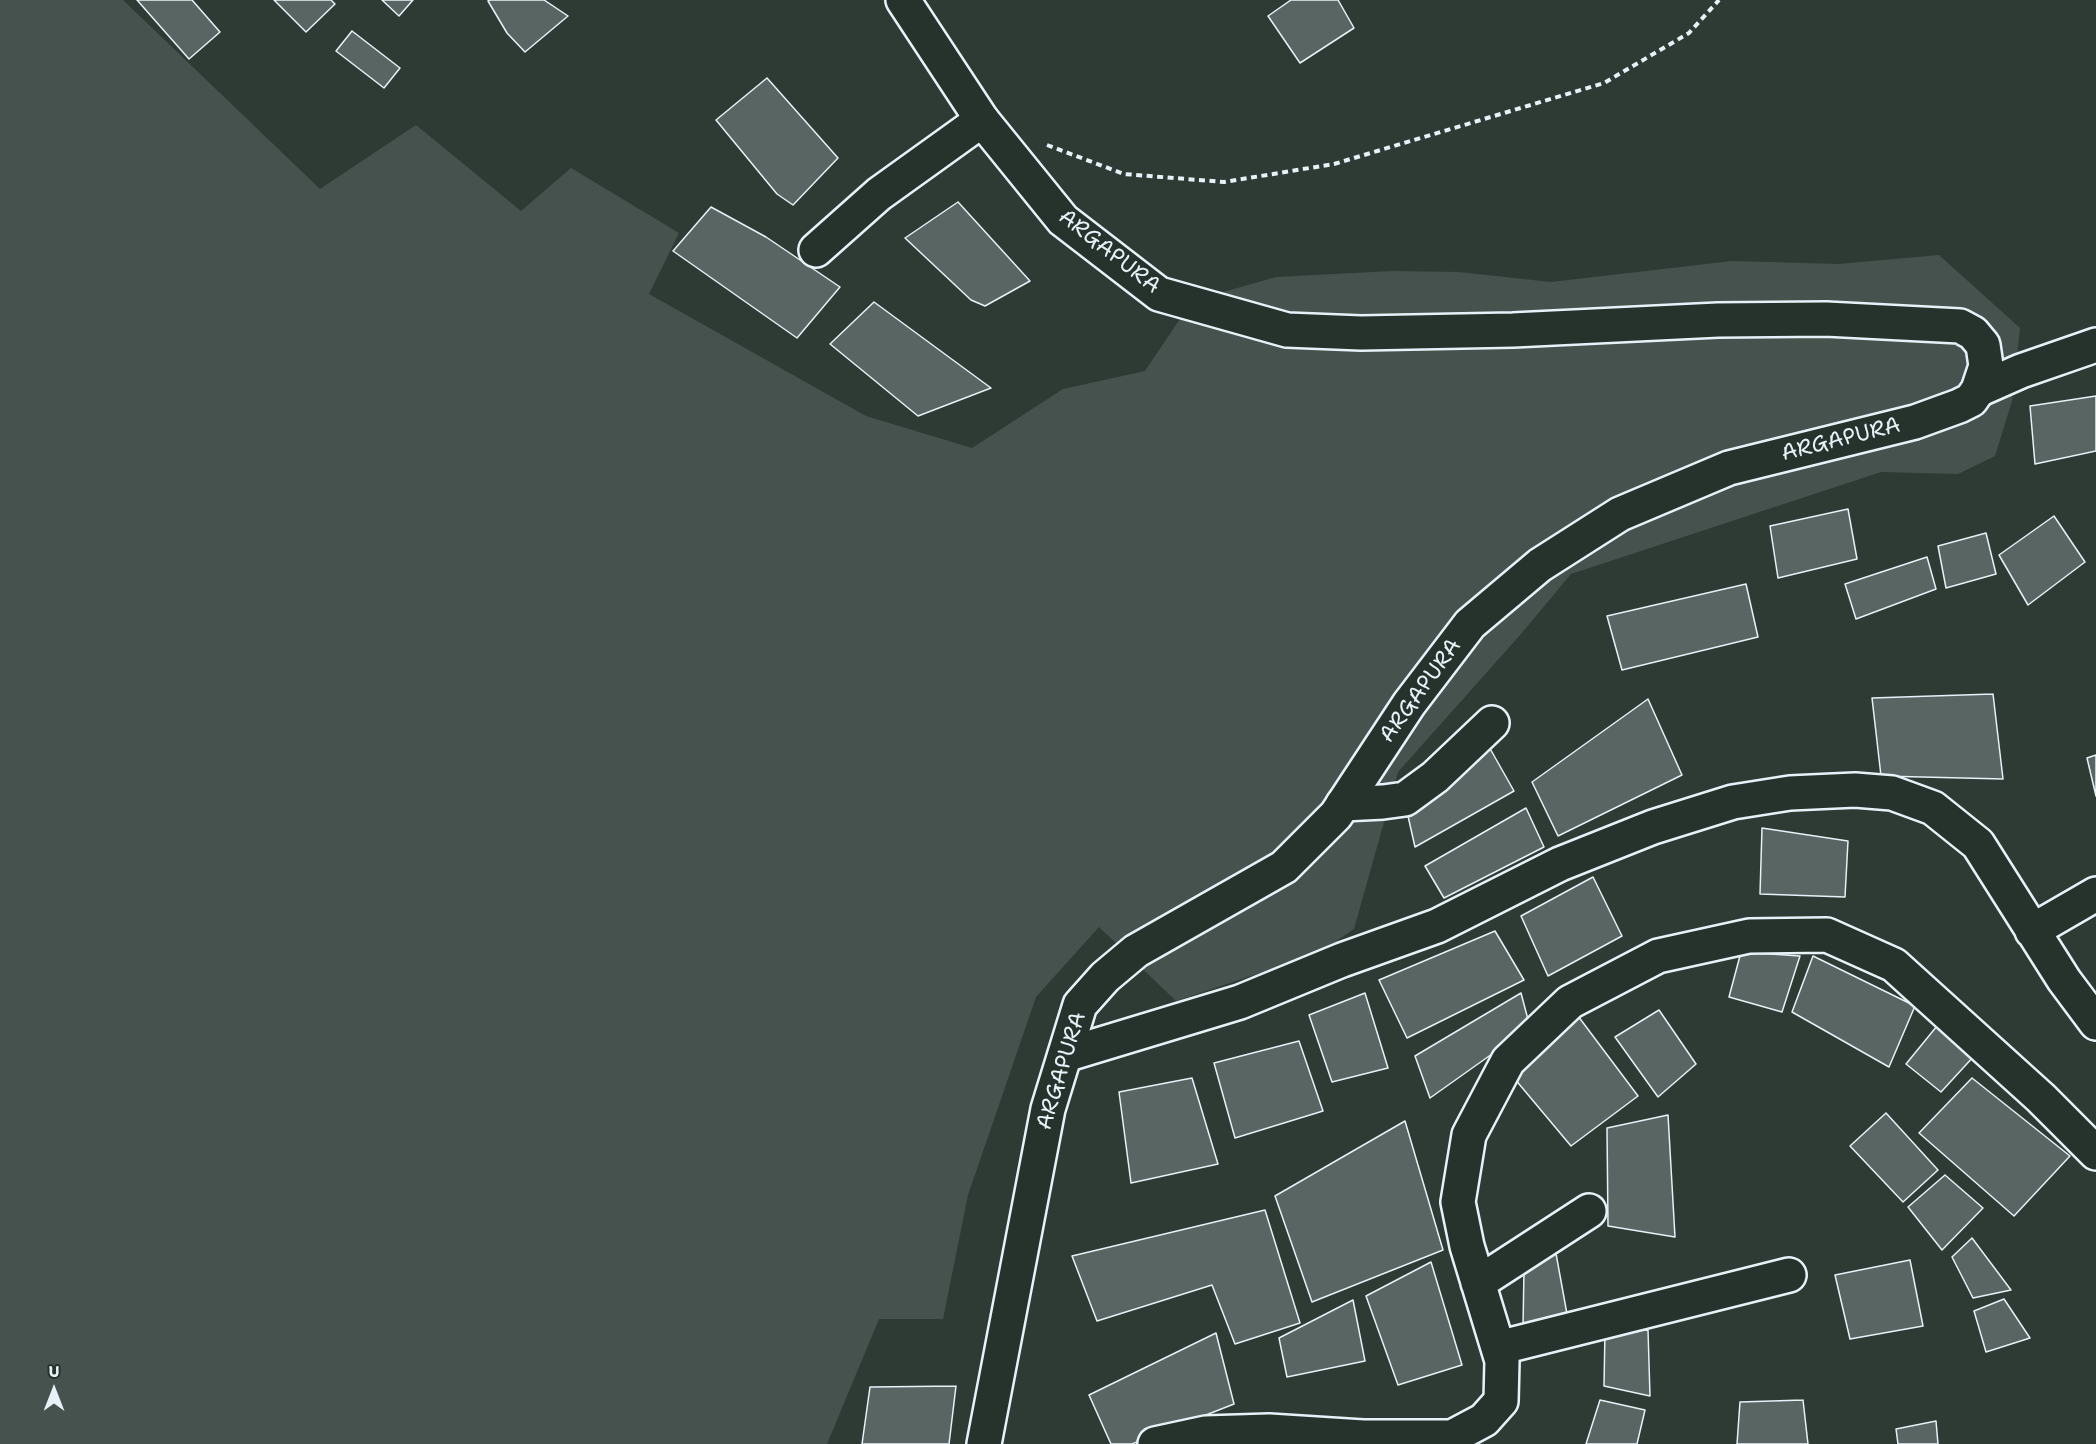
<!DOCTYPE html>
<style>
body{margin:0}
#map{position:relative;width:2096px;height:1444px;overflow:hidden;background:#2e3b35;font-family:"Shantell Sans",sans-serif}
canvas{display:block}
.north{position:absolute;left:24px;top:1360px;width:60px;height:60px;-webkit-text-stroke:4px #26332d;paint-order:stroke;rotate:0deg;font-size:16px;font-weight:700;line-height:24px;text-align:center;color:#e8f1f8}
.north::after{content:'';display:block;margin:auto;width:21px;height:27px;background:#e8f1f8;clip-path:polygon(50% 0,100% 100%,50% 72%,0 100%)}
</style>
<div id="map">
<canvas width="2096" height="1444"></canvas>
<div class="north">U</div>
</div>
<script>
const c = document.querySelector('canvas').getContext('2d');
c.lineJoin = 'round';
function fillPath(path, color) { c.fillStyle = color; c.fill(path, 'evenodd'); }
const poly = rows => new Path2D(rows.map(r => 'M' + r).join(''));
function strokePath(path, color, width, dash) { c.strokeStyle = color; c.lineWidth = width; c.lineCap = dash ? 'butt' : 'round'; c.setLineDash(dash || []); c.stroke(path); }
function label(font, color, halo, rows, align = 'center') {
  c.font = font + ' "Shantell Sans",sans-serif'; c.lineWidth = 4.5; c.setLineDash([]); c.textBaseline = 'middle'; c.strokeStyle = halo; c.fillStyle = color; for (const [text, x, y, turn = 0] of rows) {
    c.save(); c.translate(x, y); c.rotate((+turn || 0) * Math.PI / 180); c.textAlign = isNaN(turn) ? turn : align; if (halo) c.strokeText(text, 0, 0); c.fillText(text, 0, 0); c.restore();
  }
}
fillPath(poly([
 [0,0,123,0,320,189,416,125,521,211,571,168,679,233,649,294,866,416,972,448,1063,389,1145,371,1192,301,1276,277,1392,271,1459,272,1551,282,1732,261,1839,264,1939,255,2020,328,2012,401,1995,456,1958,474,1881,472,1571,574,1521,634,1398,772,1354,929,1309,960,1251,976,1176,1001,1099,927,1036,997,968,1195,943,1319,879,1319,827,1444,0,1444]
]), '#45524e');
const building = poly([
 [137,0,192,0,220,32,189,59,137,0],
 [274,0,331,0,335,4,306,32,274,0],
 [382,0,413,0,399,16,382,0],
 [490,0,544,0,568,16,525,52,507,33,488,1,490,0],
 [1291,0,1338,0,1354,28,1300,63,1268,16,1291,0],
 [352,31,400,68,384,88,336,51,352,31],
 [767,78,838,158,793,205,777,194,716,120,767,78],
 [958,202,1030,281,985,306,971,300,905,238,958,202],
 [711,207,766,237,840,287,797,338,673,251,711,207],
 [874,302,991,388,918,416,830,344,874,302],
 [2096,396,2096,451,2035,464,2030,406,2096,396],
 [1848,509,1857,559,1778,578,1770,526,1848,509],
 [2054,516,2085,562,2028,605,1999,555,2054,516],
 [1986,533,1996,574,1946,588,1938,546,1986,533],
 [1927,557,1936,589,1856,619,1845,584,1927,557],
 [1746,584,1758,637,1622,670,1607,616,1746,584],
 [1993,694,2003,779,1881,776,1872,698,1993,694],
 [1648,699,1682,775,1558,836,1532,782,1648,699],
 [1488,745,1514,791,1415,847,1408,816,1488,745],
 [2096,755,2096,796,2087,758,2096,755],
 [1526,808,1544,847,1444,898,1425,866,1526,808],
 [1762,828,1848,841,1845,897,1760,894,1762,828],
 [1593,877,1622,936,1548,976,1521,916,1593,877],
 [1495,931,1524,980,1407,1038,1379,980,1495,931],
 [1741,952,1800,956,1782,1012,1729,997,1741,952],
 [1813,956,1915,1006,1889,1067,1792,1012,1813,956],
 [1365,993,1388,1068,1332,1082,1309,1015,1365,993],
 [1521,993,1530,1027,1430,1098,1415,1056,1521,993],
 [1659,1010,1696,1064,1658,1097,1615,1037,1659,1010],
 [1578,1016,1638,1096,1571,1146,1514,1078,1578,1016],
 [1937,1026,1975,1055,1941,1092,1906,1064,1937,1026],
 [1299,1041,1323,1111,1235,1138,1214,1063,1299,1041],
 [1192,1078,1218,1164,1131,1183,1119,1092,1192,1078],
 [1972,1078,2070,1156,2014,1216,1919,1133,1972,1078],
 [1886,1113,1938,1170,1903,1202,1850,1146,1886,1113],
 [1668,1115,1675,1237,1608,1226,1607,1128,1668,1115],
 [1405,1121,1443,1250,1312,1302,1275,1196,1405,1121],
 [1945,1175,1983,1208,1942,1250,1908,1207,1945,1175],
 [1265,1210,1300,1323,1235,1344,1212,1285,1097,1321,1072,1256,1265,1210],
 [1972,1238,2011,1290,1973,1298,1952,1257,1972,1238],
 [1555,1248,1567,1314,1523,1328,1524,1269,1555,1248],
 [1910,1260,1923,1326,1850,1339,1835,1275,1910,1260],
 [1431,1262,1462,1365,1398,1385,1366,1296,1431,1262],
 [2004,1299,2030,1338,1986,1352,1974,1311,2004,1299],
 [1353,1300,1365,1361,1287,1377,1279,1338,1353,1300],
 [1648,1330,1650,1396,1604,1386,1605,1331,1648,1330],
 [1216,1333,1234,1404,1132,1444,1111,1444,1089,1395,1216,1333],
 [956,1386,949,1444,862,1444,870,1387,956,1386],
 [1600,1400,1645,1410,1637,1444,1586,1444,1600,1400],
 [1803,1400,1808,1444,1737,1444,1740,1402,1803,1400],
 [1936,1421,1938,1444,1898,1444,1896,1429,1936,1421]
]);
fillPath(building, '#596563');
strokePath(building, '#e8f1f8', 1.5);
const minor = poly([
 [816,250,879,194,982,120],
 [1978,390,2021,371,2096,345],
 [1343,804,1383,802,1405,799,1435,777,1492,723],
 [2032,931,2096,894],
 [1065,1055,1240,1002,1342,960,1437,926,1560,864,1653,827,1733,802,1790,793,1855,790,1892,793,1933,808,1978,844,2064,980,2096,1023],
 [1478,1283,1589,1211],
 [1498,1348,1789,1275],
 [1155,1444,1206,1433,1269,1431,1363,1437,1452,1437,1484,1420,1501,1401,1502,1361,1467,1246,1458,1202,1469,1135,1508,1061,1570,1002,1658,956,1749,936,1827,935,1894,965,2041,1098,2096,1153]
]);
const highway = poly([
 [903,0,982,120,1063,220,1159,294,1287,330,1361,333,1513,330,1718,320,1826,319,1960,326,1973,333,1983,345,1986,366,1978,390,1971,400,1959,406,1915,422,1729,468,1620,514,1540,565,1470,624,1409,704,1336,815,1284,867,1136,951,1105,977,1080,1005,1048,1109,984,1444]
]);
strokePath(minor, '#e8f1f8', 38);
strokePath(highway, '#e8f1f8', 38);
strokePath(poly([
 [1047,145,1124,174,1224,182,1334,164,1604,83,1689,33,1719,0]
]), '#e8f1f8', 4, [6, 4.5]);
strokePath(minor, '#26332d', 33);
strokePath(highway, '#26332d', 33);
label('22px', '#e8f1f8', '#26332d', [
 ["ARGAPURA",1109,252,38],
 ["ARGAPURA",1841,440,-14],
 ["ARGAPURA",1421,691,-54],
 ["ARGAPURA",1062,1071,-73]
]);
</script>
